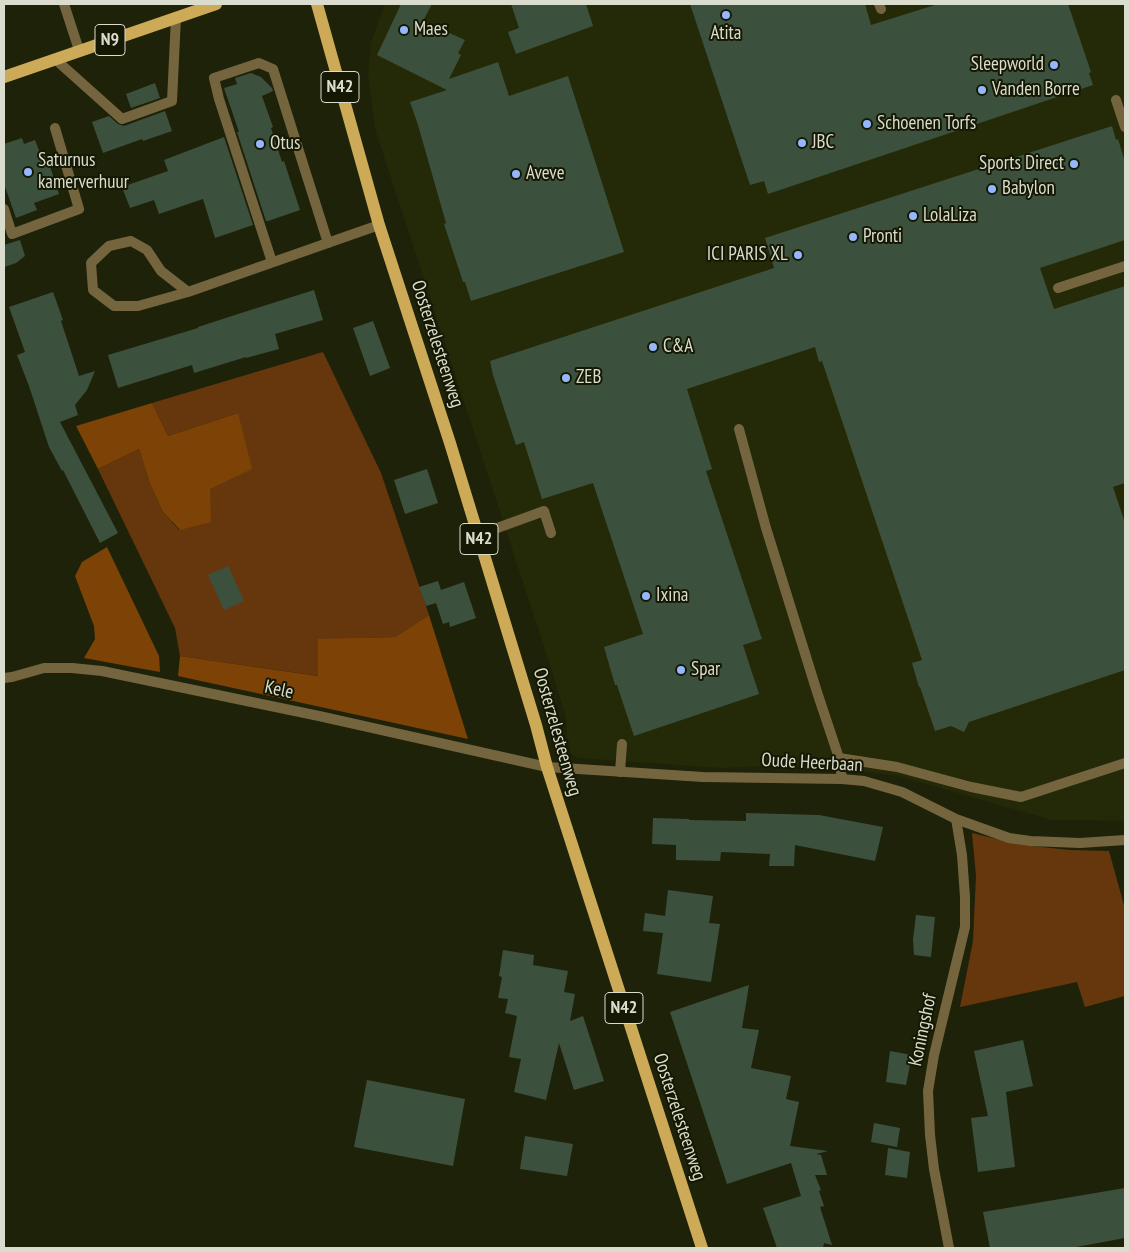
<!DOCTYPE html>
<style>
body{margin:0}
#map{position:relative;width:1129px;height:1252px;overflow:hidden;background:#1e2209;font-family:"PT Sans Narrow",sans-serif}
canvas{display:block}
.frame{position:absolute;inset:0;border:5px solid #daddce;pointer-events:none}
</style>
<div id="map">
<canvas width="1129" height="1252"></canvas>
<div class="frame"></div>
</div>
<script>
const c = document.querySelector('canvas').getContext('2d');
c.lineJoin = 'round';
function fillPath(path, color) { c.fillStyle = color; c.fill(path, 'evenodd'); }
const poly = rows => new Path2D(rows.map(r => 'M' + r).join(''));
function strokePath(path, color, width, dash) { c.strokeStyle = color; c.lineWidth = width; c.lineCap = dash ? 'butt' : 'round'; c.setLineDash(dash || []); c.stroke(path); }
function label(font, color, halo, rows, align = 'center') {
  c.font = font + ' "PT Sans Narrow",sans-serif'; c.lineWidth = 4; c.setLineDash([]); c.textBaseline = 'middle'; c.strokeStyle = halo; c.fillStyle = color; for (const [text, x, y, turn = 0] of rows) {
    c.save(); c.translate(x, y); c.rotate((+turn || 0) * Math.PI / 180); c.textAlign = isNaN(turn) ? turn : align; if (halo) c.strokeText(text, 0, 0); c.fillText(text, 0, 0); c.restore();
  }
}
fillPath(poly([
 [385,4,1125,4,1125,821,1052,820,898,776,806,764,721,768,578,758,571,753,567,738,566,718,548,659,375,129,368,76,371,42]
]), '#242908');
fillPath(poly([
 [323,352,381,473,429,615,395,637,362,638,319,676,180,656,175,628,98,469,139,449,150,484,163,512,179,530,210,489,238,413,168,436,152,403],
 [972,833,1022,845,1070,850,1109,851,1125,909,1125,996,1085,1007,1077,982,960,1007,973,941,976,876]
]), '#66370d');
fillPath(poly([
 [152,403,168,436,238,413,252,469,210,489,211,522,180,530,163,512,150,484,139,449,98,469,76,426],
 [107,547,159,656,160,672,84,658,95,639,94,626,75,576,82,562],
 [429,615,468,739,178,676,180,656,318,676,318,639,395,637]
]), '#7d4206');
fillPath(poly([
 [401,4,432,4,423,21,465,40,458,53,461,55,449,79,498,62,509,96,568,76,624,252,471,301,465,282,463,282,444,224,446,223,418,125,410,102,447,90,377,55],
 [511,4,586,4,593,26,516,54,508,32,519,28],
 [690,4,865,4,871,25,938,4,1068,4,1091,72,1089,73,1093,85,768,194,764,181,750,185],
 [251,73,261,77,272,88,273,91,262,96,273,127,271,128,282,162,284,161,300,210,268,221,266,221,237,132,239,132,224,88,237,84,235,78],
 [155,83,160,98,131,108,126,94],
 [165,111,172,131,143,141,142,139,103,153,92,122,109,116,118,124,124,126],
 [1112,126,1116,140,1118,139,1125,162,1125,240,1040,268,1054,309,1125,286,1125,483,1113,487,1125,523,1125,670,969,722,964,732,951,726,935,731,920,687,919,687,912,663,922,660,822,361,819,362,815,347,687,389,712,469,706,471,762,639,743,645,759,694,634,736,617,685,615,685,604,647,643,634,593,483,542,499,524,442,516,445,493,375,490,361,774,268,765,238],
 [224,137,253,225,215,238,203,199,159,214,154,200,130,208,122,187,168,171,164,160],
 [22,138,24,144,35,140,40,153,45,151,59,194,34,203,37,210,16,218,4,184,4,144],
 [20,240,25,256,16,263,4,267,4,245],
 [314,290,323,320,275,334,279,349,246,358,246,357,194,373,192,365,118,388,108,355,198,328,198,327,238,314],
 [53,292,63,320,61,321,79,376,95,371,87,390,75,405,78,415,60,422,118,533,100,543,63,470,62,471,49,447,29,386,17,355,25,352,9,307],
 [373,321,390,368,370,376,353,328],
 [427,469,438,503,405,514,394,480],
 [228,566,244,601,224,610,208,575],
 [438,581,441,590,464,582,476,618,450,627,449,622,443,624,436,603,426,606,419,587],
 [746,813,819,815,883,827,875,861,795,845,794,866,769,866,770,854,721,852,720,861,676,860,676,845,652,844,653,818,689,819,689,820,746,821],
 [668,890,713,896,709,923,720,924,711,982,657,974,663,933,643,931,645,913,665,916],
 [916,915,935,917,931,957,914,955,913,939],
 [503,950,534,955,533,965,568,971,564,992,575,994,570,1021,583,1016,604,1081,574,1090,559,1043,546,1100,514,1092,521,1059,509,1057,517,1016,505,1013,508,999,498,998,502,977,499,976],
 [749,985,742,1028,759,1030,751,1068,791,1076,786,1099,799,1102,790,1146,828,1151,816,1154,821,1155,827,1175,815,1175,821,1190,819,1191,824,1206,820,1207,832,1245,824,1243,823,1248,777,1248,763,1208,801,1196,791,1163,727,1184,670,1012],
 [1023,1040,1033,1086,1006,1092,1015,1167,978,1172,971,1118,988,1116,974,1051],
 [890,1051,912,1055,906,1085,886,1082],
 [367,1080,465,1099,453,1166,354,1147],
 [874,1123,900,1128,897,1147,871,1142],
 [525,1136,573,1144,567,1176,520,1169],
 [888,1148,910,1152,907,1178,885,1175],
 [1125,1188,1125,1238,1071,1248,990,1248,983,1212]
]), '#3c513d');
strokePath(poly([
 [64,4,79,50],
 [879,4,881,9],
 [55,59,122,119,172,101,176,17],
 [1116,100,1125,127],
 [4,209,12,234,79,209,55,128],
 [272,262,219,99,214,78,259,63,273,69,328,243],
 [1058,288,1125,266],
 [739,429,766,528,817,692,839,758],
 [478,535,544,511,551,533],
 [620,772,622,744],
 [842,779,839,758,897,767,971,787,1021,797,1125,763]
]), '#75653f', 10);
strokePath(poly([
 [188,292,161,271,147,250,131,241,109,246,91,263,93,290,114,306,138,306,188,292,379,225],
 [4,678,12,677,44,668,72,668,102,671,319,716,547,767,703,777,842,779,864,781,902,792,956,819,1009,838,1030,841,1080,843,1125,840],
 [949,1248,934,1169,930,1135,928,1091,934,1055,965,927,965,897,962,855,956,819]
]), '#75653f', 10);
strokePath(poly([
 [317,4,379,225,450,443,536,725,547,767,702,1248],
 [4,77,216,4]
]), '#cdaa57', 12);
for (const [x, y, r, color] of [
 [726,15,5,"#94b7fd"],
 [404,30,5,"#94b7fd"],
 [1054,65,5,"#94b7fd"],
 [982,90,5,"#94b7fd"],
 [867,124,5,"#94b7fd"],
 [802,143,5,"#94b7fd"],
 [260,144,5,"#94b7fd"],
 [1074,164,5,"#94b7fd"],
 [28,172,5,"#94b7fd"],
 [516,174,5,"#94b7fd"],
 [992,189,5,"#94b7fd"],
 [913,216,5,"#94b7fd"],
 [853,237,5,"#94b7fd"],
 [798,255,5,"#94b7fd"],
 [653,347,5,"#94b7fd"],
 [566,378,5,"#94b7fd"],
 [646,596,5,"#94b7fd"],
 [681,670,5,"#94b7fd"]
]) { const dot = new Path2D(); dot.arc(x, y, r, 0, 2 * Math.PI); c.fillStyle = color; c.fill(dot); strokePath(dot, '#151802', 2); }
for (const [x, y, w] of [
 [110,40,30],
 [340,87,38],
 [479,539,38],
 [624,1008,38]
]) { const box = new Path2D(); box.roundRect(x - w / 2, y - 15.5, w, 31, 4); c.fillStyle = '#151802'; c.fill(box); strokePath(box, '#daddce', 1); }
label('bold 18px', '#daddce', null, [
 ["N9",110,40],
 ["N42",340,87],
 ["N42",479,539],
 ["N42",624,1008]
]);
label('19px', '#daddce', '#151802', [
 ["Maes",414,30],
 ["Atita",726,34,"center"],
 ["Sleepworld",1044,65,"right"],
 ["Vanden Borre",992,90],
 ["Schoenen Torfs",877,124],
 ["JBC",812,143],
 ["Otus",270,144],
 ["Saturnus",38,161],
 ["kamerverhuur",38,183],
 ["Sports Direct",1064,164,"right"],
 ["Aveve",526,174],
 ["Babylon",1002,189],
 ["LolaLiza",923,216],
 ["Pronti",863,237],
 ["ICI PARIS XL",788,255,"right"],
 ["C&A",663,347],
 ["ZEB",576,378],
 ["Ixina",656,596],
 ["Spar",691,670]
], 'left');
label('19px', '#daddce', '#151802', [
 ["Oosterzelesteenweg",437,344,72],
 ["Kele",279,690,12],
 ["Oosterzelesteenweg",557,732,74],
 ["Oude Heerbaan",812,763,3],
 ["Koningshof",923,1030,-78],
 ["Oosterzelesteenweg",679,1117,72]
]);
</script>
